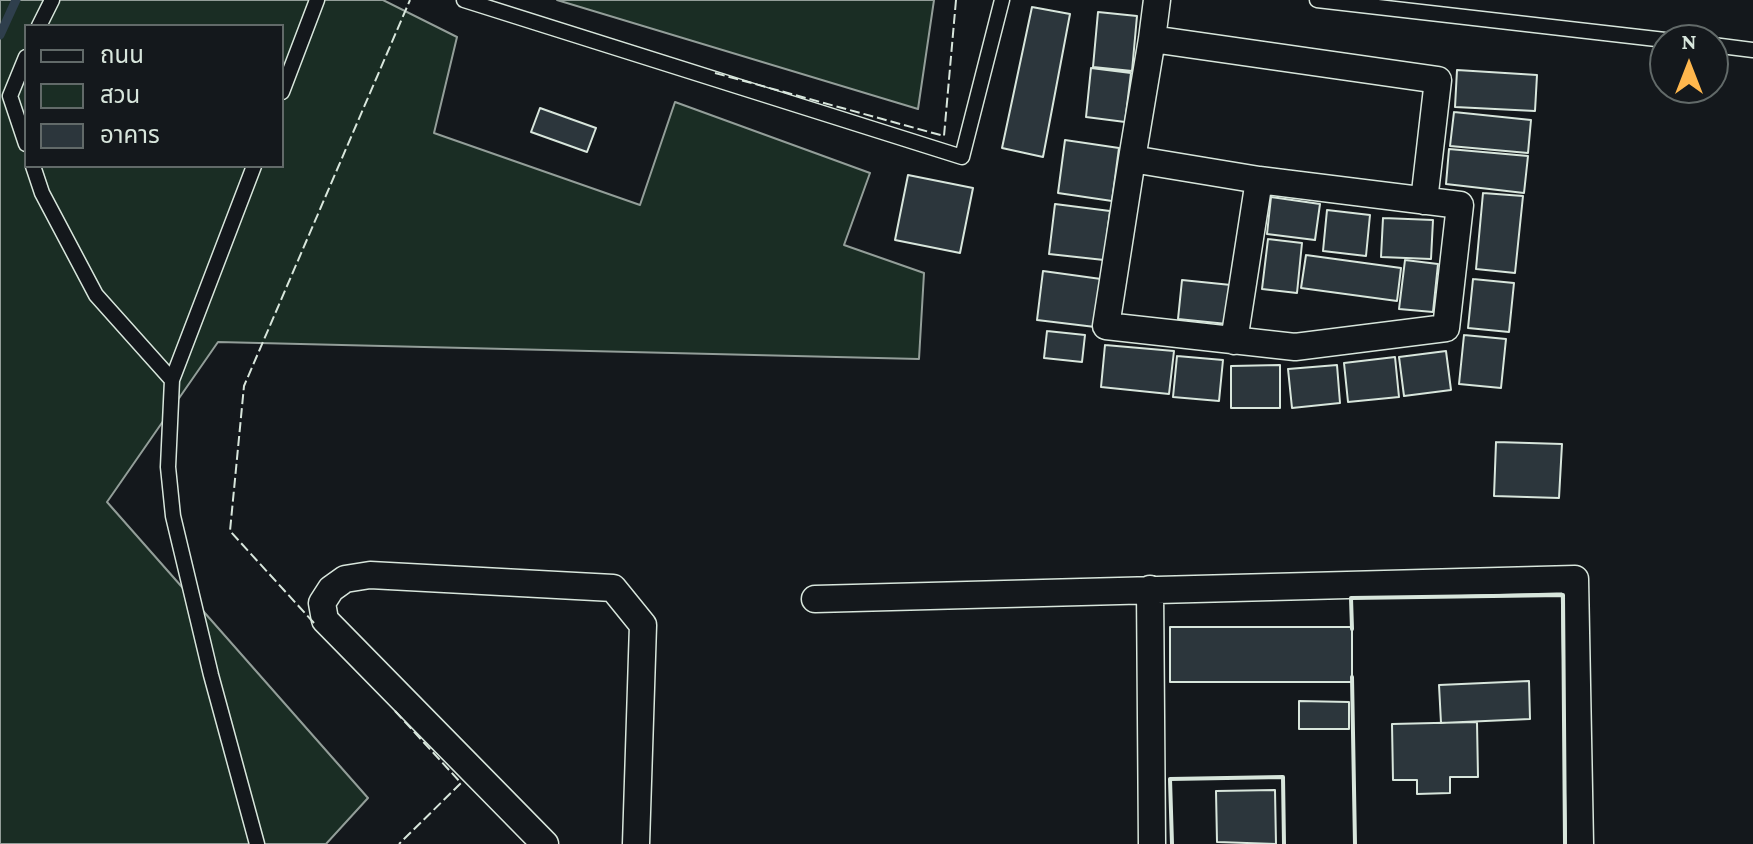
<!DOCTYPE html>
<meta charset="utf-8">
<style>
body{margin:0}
#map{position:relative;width:1753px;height:844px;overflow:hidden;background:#14181c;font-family:"Crimson Pro","Noto Sans Thai",serif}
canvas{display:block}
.legend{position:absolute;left:24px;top:24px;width:260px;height:144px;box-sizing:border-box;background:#14181c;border:2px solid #626a69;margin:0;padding:10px 14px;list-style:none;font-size:24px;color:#d8e6dc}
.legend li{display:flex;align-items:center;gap:16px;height:40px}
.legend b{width:40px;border:2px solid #626a69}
.north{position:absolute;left:1649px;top:24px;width:80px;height:80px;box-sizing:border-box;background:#14181c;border:2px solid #626a69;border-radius:50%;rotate:0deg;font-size:22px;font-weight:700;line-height:32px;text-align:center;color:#d8e6dc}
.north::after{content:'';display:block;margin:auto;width:28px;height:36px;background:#ffb74d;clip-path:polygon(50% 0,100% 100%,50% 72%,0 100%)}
</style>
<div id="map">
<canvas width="1753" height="844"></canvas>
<ul class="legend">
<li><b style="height:10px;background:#14181c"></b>ถนน</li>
<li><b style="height:22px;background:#1a2d24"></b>สวน</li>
<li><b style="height:22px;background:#2c363c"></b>อาคาร</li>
</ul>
<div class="north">N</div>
</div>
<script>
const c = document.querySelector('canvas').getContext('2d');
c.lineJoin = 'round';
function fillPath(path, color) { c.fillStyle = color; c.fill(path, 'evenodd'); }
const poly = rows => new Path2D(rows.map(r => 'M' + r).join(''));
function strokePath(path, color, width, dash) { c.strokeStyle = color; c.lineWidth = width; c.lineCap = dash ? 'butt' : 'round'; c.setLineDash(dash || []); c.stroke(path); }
const green = poly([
 [0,0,383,0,457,37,434,133,640,205,675,102,870,173,844,245,924,273,919,359,218,342,107,502,368,798,326,844,0,844,0,0],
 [26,26,282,26,282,166,26,166,26,26],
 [557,0,934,0,918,109,557,0]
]);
fillPath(green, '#1a2d24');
strokePath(green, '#939e99', 2);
strokePath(poly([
 [0,35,16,0]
]), '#2f3f4d', 9);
const building = poly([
 [1032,7,1070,14,1043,157,1002,148,1032,7],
 [1098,12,1137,16,1132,71,1093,67,1098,12],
 [1091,68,1131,73,1125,122,1086,117,1091,68],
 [1457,70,1537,75,1535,111,1455,107,1457,70],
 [540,108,596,128,587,152,531,132,540,108],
 [1454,112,1531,120,1528,153,1450,146,1454,112],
 [1065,140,1119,148,1112,201,1058,193,1065,140],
 [1449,149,1528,156,1524,193,1446,184,1449,149],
 [908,175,973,188,960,253,895,240,908,175],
 [1483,193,1523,196,1515,273,1476,269,1483,193],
 [1271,197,1320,204,1315,240,1267,234,1271,197],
 [1055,204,1110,211,1104,260,1049,254,1055,204],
 [1327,210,1370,215,1366,256,1323,251,1327,210],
 [1383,218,1433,220,1431,259,1381,257,1383,218],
 [1268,239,1302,243,1297,293,1262,289,1268,239],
 [1306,255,1401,268,1397,301,1301,288,1306,255],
 [1405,260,1438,264,1433,312,1399,309,1405,260],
 [1043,271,1101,279,1095,327,1037,320,1043,271],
 [1473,279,1514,283,1509,332,1468,328,1473,279],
 [1182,280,1231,285,1227,324,1178,319,1182,280],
 [1047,331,1085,335,1082,362,1044,358,1047,331],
 [1464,335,1506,339,1501,388,1459,384,1464,335],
 [1105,345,1174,351,1169,394,1101,387,1105,345],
 [1446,351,1451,390,1404,396,1399,357,1446,351],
 [1177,356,1223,360,1219,401,1173,397,1177,356],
 [1395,357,1399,397,1348,402,1344,363,1395,357],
 [1280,365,1280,408,1231,408,1231,366,1280,365],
 [1337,365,1340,403,1292,408,1288,369,1337,365],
 [1496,442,1562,444,1559,498,1494,496,1496,442],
 [1170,627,1352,627,1352,682,1170,682,1170,627],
 [1529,681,1530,719,1441,723,1439,685,1529,681],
 [1299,701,1349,702,1349,729,1299,729,1299,701],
 [1477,722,1478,777,1450,777,1450,793,1417,794,1417,780,1393,780,1392,724,1477,722],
 [1275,790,1276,844,1217,842,1216,791,1275,790]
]);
fillPath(building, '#2c363c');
strokePath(building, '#d8e6dc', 2);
const service = poly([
 [464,0,962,157,1002,0],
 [1317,0,1665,40],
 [39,26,52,0],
 [1713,45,1753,50],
 [26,57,10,96,26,144],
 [282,92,317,0],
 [33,166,42,193,96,295,172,380],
 [254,166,172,380,168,467,173,516,211,675,257,844]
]);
const minor = poly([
 [1152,39,1438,80,1424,201],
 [1132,159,1259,180,1460,205,1446,328,1295,347,1106,326,1132,159,1152,39,1157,0],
 [1234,341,1259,180],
 [1150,589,1152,844],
 [815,599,1575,579,1580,844],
 [545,844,325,620,322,603,331,589,345,579,370,575,613,588,643,625,636,844]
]);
strokePath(service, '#d8e6dc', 17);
strokePath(minor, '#d8e6dc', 29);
strokePath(service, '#14181c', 14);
strokePath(minor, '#14181c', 26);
strokePath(poly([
 [715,73,944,136,956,0],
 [314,623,230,531,244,386,410,0],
 [395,711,461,783,399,844]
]), '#d8e6dc', 2, [10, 4]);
strokePath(poly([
 [1352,629,1351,598,1563,595,1565,844],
 [1352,677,1355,844],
 [1172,844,1170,779,1283,777,1284,844]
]), '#d8e6dc', 4);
</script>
